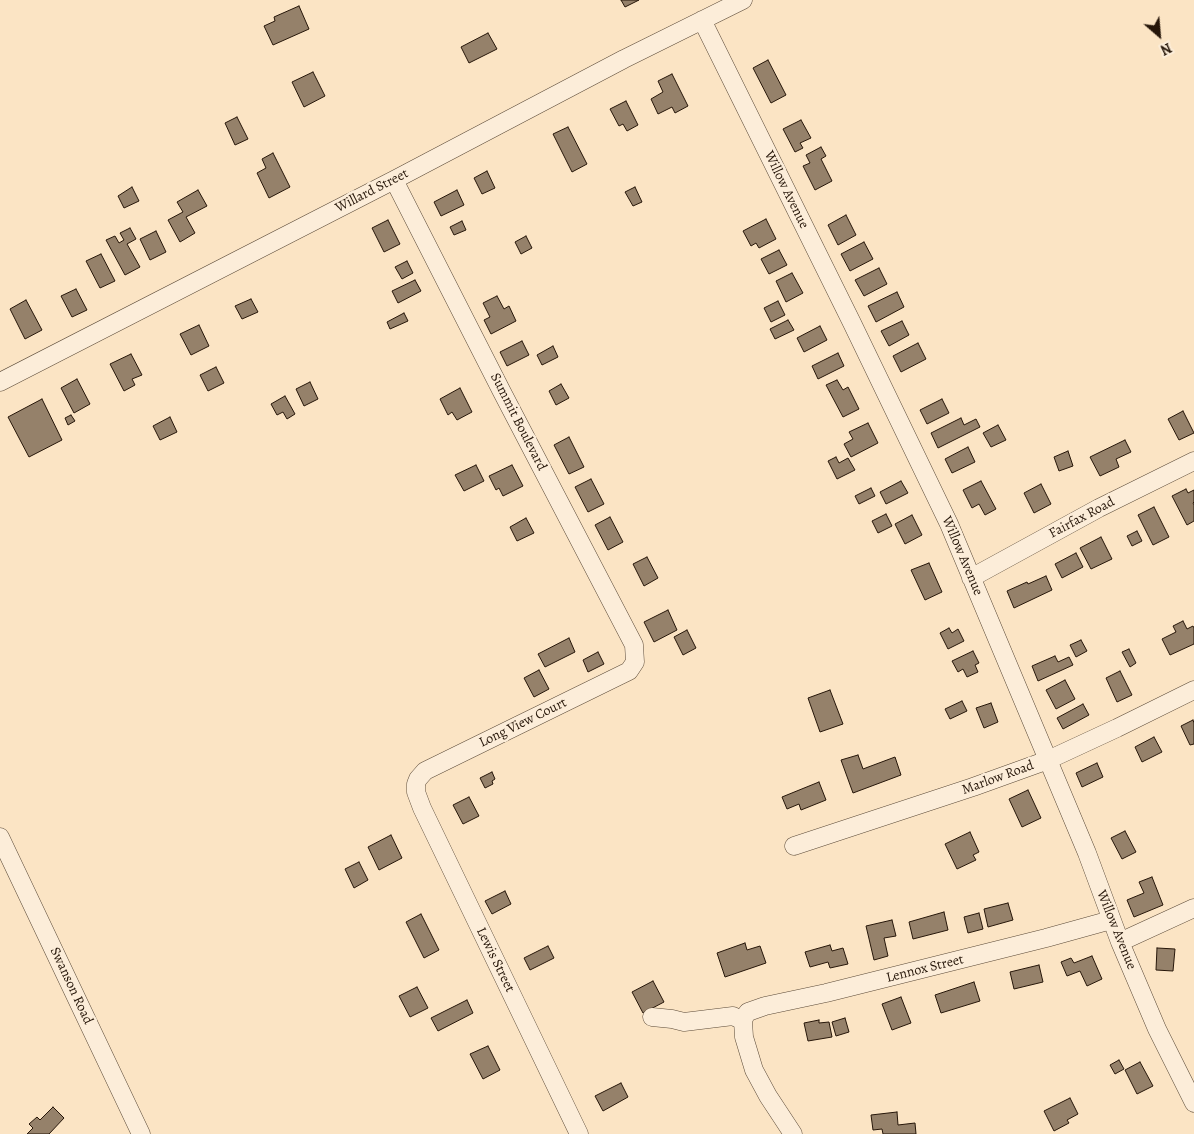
<!DOCTYPE html>
<style>
body{margin:0}
#map{position:relative;width:1194px;height:1134px;overflow:hidden;background:#fbe4c4;font-family:Alegreya,serif}
canvas{display:block}
.north{position:absolute;left:1134px;top:10px;width:50px;height:50px;-webkit-text-stroke:4px #fcedd9;paint-order:stroke;rotate:153deg;font-size:14px;font-weight:700;line-height:20px;text-align:center;color:#261609}
.north::after{content:'';display:block;margin:auto;width:18px;height:22px;background:#261609;clip-path:polygon(50% 0,100% 100%,50% 72%,0 100%)}
</style>
<div id="map">
<canvas width="1194" height="1134"></canvas>
<div class="north">N</div>
</div>
<script>
const c = document.querySelector('canvas').getContext('2d');
c.lineJoin = 'round';
function fillPath(path, color) { c.fillStyle = color; c.fill(path, 'evenodd'); }
const poly = rows => new Path2D(rows.map(r => 'M' + r).join(''));
function strokePath(path, color, width, dash) { c.strokeStyle = color; c.lineWidth = width; c.lineCap = dash ? 'butt' : 'round'; c.setLineDash(dash || []); c.stroke(path); }
function label(font, color, halo, rows, align = 'center') {
  c.font = font + ' Alegreya,serif'; c.lineWidth = 5; c.setLineDash([]); c.textBaseline = 'middle'; c.strokeStyle = halo; c.fillStyle = color; for (const [text, x, y, turn = 0] of rows) {
    c.save(); c.translate(x, y); c.rotate((+turn || 0) * Math.PI / 180); c.textAlign = isNaN(turn) ? turn : align; if (halo) c.strokeText(text, 0, 0); c.fillText(text, 0, 0); c.restore();
  }
}
const building = poly([
 [621,0,639,0,625,7,621,0],
 [299,6,309,29,273,45,264,26,275,21,274,17,299,6],
 [488,33,497,49,469,63,461,47,488,33],
 [768,60,786,95,771,103,753,68,768,60],
 [313,72,325,96,304,107,292,82,313,72],
 [672,74,688,106,675,113,672,107,658,114,651,99,663,92,658,81,672,74],
 [626,101,638,125,627,131,623,124,619,126,610,109,626,101],
 [237,117,248,139,235,145,225,123,237,117],
 [801,120,811,138,800,143,803,148,795,152,783,129,801,120],
 [568,127,587,164,572,172,553,134,568,127],
 [821,147,826,156,821,159,832,181,815,190,803,166,810,163,806,155,821,147],
 [273,153,290,187,269,198,257,173,266,168,262,159,273,153],
 [487,171,495,188,482,194,474,178,487,171],
 [132,187,139,201,124,208,118,196,132,187],
 [635,187,642,202,633,206,625,192,635,187],
 [198,190,207,206,186,217,195,233,180,242,168,220,183,212,177,202,198,190],
 [457,190,464,205,441,216,434,202,457,190],
 [846,215,856,235,838,245,828,225,846,215],
 [766,219,776,239,759,248,756,243,751,246,743,231,766,219],
 [388,220,400,244,384,252,372,228,388,220],
 [462,221,466,230,454,235,450,227,462,221],
 [130,228,136,239,127,244,140,267,125,275,106,240,115,236,119,243,124,240,120,233,130,228],
 [156,231,166,252,150,260,140,239,156,231],
 [526,236,532,248,521,254,515,242,526,236],
 [864,242,873,259,850,271,841,254,864,242],
 [779,250,787,265,769,274,761,259,779,250],
 [101,254,115,281,100,288,86,261,101,254],
 [407,261,413,273,402,279,395,267,407,261],
 [879,268,887,284,864,296,855,280,879,268],
 [792,273,803,293,786,302,776,281,792,273],
 [415,280,421,291,398,303,392,291,415,280],
 [76,289,87,310,72,317,61,296,76,289],
 [897,292,904,307,876,322,868,306,897,292],
 [497,296,504,309,509,306,516,321,491,334,484,320,490,317,483,303,497,296],
 [251,299,258,312,242,319,235,306,251,299],
 [26,300,42,330,25,339,10,309,26,300],
 [778,301,785,315,771,322,764,308,778,301],
 [404,313,408,321,390,329,387,322,404,313],
 [788,320,794,330,775,339,770,329,788,320],
 [902,321,909,335,889,346,881,331,902,321],
 [199,325,209,346,191,355,180,334,199,325],
 [820,326,827,340,804,352,797,338,820,326],
 [522,341,529,355,507,366,500,352,522,341],
 [918,343,926,359,901,372,893,356,918,343],
 [553,346,558,357,542,365,537,355,553,346],
 [838,353,844,366,818,379,812,366,838,353],
 [131,354,142,375,132,379,135,385,124,391,110,364,131,354],
 [216,367,224,383,208,391,200,375,216,367],
 [77,379,90,404,74,413,61,388,77,379],
 [837,380,843,390,848,387,859,409,843,417,826,385,837,380],
 [310,382,318,399,304,406,296,389,310,382],
 [561,384,569,398,556,405,549,391,561,384],
 [460,388,472,412,457,420,452,412,448,415,440,399,460,388],
 [285,396,295,414,287,419,283,412,277,415,271,404,285,396],
 [42,399,62,440,29,457,8,417,42,399],
 [942,399,949,413,927,424,920,410,942,399],
 [1183,411,1194,433,1179,440,1168,419,1183,411],
 [71,415,75,421,68,425,65,418,71,415],
 [170,417,177,432,160,440,153,426,170,417],
 [961,418,964,425,976,419,980,427,938,448,931,433,961,418],
 [868,423,878,443,851,457,844,444,853,439,849,432,868,423],
 [998,425,1006,440,991,447,983,433,998,425],
 [569,437,584,467,569,474,554,445,569,437],
 [1125,440,1131,452,1116,459,1119,467,1100,476,1090,457,1125,440],
 [968,447,975,462,952,473,945,459,968,447],
 [1068,451,1073,466,1059,471,1054,457,1068,451],
 [836,457,839,463,848,458,855,470,837,479,828,461,836,457],
 [476,465,484,481,464,491,455,475,476,465],
 [512,465,523,486,503,496,499,488,496,490,489,476,512,465],
 [591,479,604,504,588,512,575,487,591,479],
 [901,481,908,493,886,504,880,492,901,481],
 [981,481,996,509,985,515,979,504,972,508,963,490,981,481],
 [1041,484,1051,504,1034,513,1024,493,1041,484],
 [871,488,875,496,859,504,855,496,871,488],
 [1186,489,1188,493,1194,490,1194,502,1193,503,1194,505,1194,521,1187,525,1172,496,1186,489],
 [1154,507,1169,537,1153,545,1138,515,1154,507],
 [886,514,892,526,878,533,872,521,886,514],
 [912,515,922,535,905,544,895,524,912,515],
 [610,517,623,542,608,550,595,525,610,517],
 [526,518,534,533,517,541,510,527,526,518],
 [1137,531,1142,541,1132,546,1127,536,1137,531],
 [1101,537,1112,559,1091,569,1080,548,1101,537],
 [1076,553,1083,567,1062,578,1055,564,1076,553],
 [647,557,658,578,644,586,633,564,647,557],
 [929,563,942,592,925,600,911,570,929,563],
 [1046,576,1052,590,1014,608,1007,591,1027,582,1028,584,1046,576],
 [668,610,677,630,654,642,644,622,668,610],
 [1183,621,1187,629,1193,626,1194,628,1194,644,1170,655,1162,639,1176,632,1173,626,1183,621],
 [949,628,952,633,958,629,964,641,948,649,940,633,949,628],
 [687,630,696,648,683,655,674,637,687,630],
 [569,638,575,652,545,667,538,654,569,638],
 [1081,640,1087,651,1076,657,1070,645,1081,640],
 [1129,649,1136,663,1130,667,1122,652,1129,649],
 [973,651,979,663,975,665,978,672,967,677,963,669,958,672,952,661,973,651],
 [598,652,604,664,588,672,583,660,598,652],
 [1055,656,1058,662,1069,657,1073,665,1038,681,1032,666,1055,656],
 [539,670,549,689,534,697,524,678,539,670],
 [1120,671,1132,695,1117,702,1106,678,1120,671],
 [1065,680,1075,699,1056,709,1046,690,1065,680],
 [830,690,843,724,820,732,808,698,830,690],
 [962,701,967,711,950,719,945,709,962,701],
 [991,703,998,722,984,728,976,708,991,703],
 [1083,704,1089,715,1063,729,1057,718,1083,704],
 [1193,720,1194,723,1194,744,1190,745,1181,726,1193,720],
 [1154,737,1162,752,1142,762,1135,747,1154,737],
 [858,755,863,769,895,757,901,775,853,793,841,760,858,755],
 [1097,763,1103,777,1082,787,1076,773,1097,763],
 [492,772,495,779,492,781,493,784,485,788,480,778,492,772],
 [819,782,826,800,801,810,799,804,787,809,782,797,819,782],
 [1028,790,1041,818,1022,827,1009,799,1028,790],
 [469,797,479,816,463,824,453,805,469,797],
 [1125,831,1136,852,1122,859,1111,838,1125,831],
 [970,832,979,852,973,855,976,860,957,869,945,844,970,832],
 [391,835,402,858,379,870,368,847,391,835],
 [359,862,368,880,354,888,345,869,359,862],
 [1152,877,1163,905,1134,917,1127,900,1144,893,1139,882,1152,877],
 [505,891,511,904,492,914,485,901,505,891],
 [1008,903,1013,920,988,927,984,909,1008,903],
 [944,912,948,930,913,939,909,922,944,912],
 [979,913,983,929,968,933,964,917,979,913],
 [421,914,439,950,424,958,406,922,421,914],
 [892,920,896,936,884,938,888,956,874,960,866,926,892,920],
 [745,943,747,950,760,946,766,963,725,977,717,953,745,943],
 [830,945,832,951,843,948,848,964,830,968,828,962,810,967,805,952,830,945],
 [548,946,554,958,530,970,524,958,548,946],
 [1157,948,1175,949,1173,971,1156,970,1157,948],
 [1092,956,1102,979,1087,986,1080,971,1067,976,1061,962,1071,958,1074,963,1092,956],
 [1039,965,1043,982,1014,989,1010,972,1039,965],
 [653,981,664,1002,643,1013,632,992,653,981],
 [974,982,980,1001,941,1013,935,995,974,982],
 [417,987,428,1008,410,1017,399,996,417,987],
 [901,997,911,1023,892,1030,882,1004,901,997],
 [467,1000,473,1013,438,1031,431,1018,467,1000],
 [845,1018,849,1032,836,1036,832,1022,845,1018],
 [819,1020,819,1023,829,1022,832,1037,808,1041,804,1023,819,1020],
 [488,1046,500,1070,483,1079,470,1054,488,1046],
 [1119,1060,1124,1069,1115,1074,1110,1065,1119,1060],
 [1140,1062,1153,1086,1137,1094,1125,1070,1140,1062],
 [621,1083,628,1097,603,1111,595,1096,621,1083],
 [1070,1098,1078,1114,1067,1120,1069,1123,1054,1131,1044,1111,1070,1098],
 [53,1107,64,1118,49,1134,27,1134,33,1128,29,1124,37,1117,40,1120,53,1107],
 [897,1112,898,1125,915,1123,916,1134,883,1134,882,1129,873,1130,871,1115,897,1112]
]);
fillPath(building, '#95816a');
strokePath(building, '#261609', 1);
const minor = poly([
 [702,20,852,323,949,524,1087,853,1120,942,1157,1029,1194,1103],
 [394,180,502,392,634,645,635,662,629,671,425,771,418,779,416,784,416,792,422,808,579,1134],
 [0,382,394,180,624,59,743,0],
 [971,578,1099,508,1194,461],
 [0,837,141,1134],
 [794,846,973,787,1048,760,1117,728,1194,690],
 [1120,942,1194,908],
 [652,1017,672,1019,684,1022,733,1016,743,1021],
 [793,1134,768,1096,754,1070,744,1037,743,1021,745,1016,748,1012,765,1006,826,993,1046,938,1111,920]
]);
strokePath(minor, '#5b4a38', 19);
strokePath(minor, '#fcedd9', 18);
label('14px', '#261609', '#fcedd9', [
 ["Willow Avenue",786,190,64],
 ["Willard Street",372,191,-27],
 ["Summit Boulevard",518,422,63],
 ["Fairfax Road",1082,518,-28],
 ["Willow Avenue",962,556,67],
 ["Long View Court",523,723,-26],
 ["Marlow Road",998,778,-20],
 ["Willow Avenue",1116,930,68],
 ["Lewis Street",495,960,64],
 ["Lennox Street",925,969,-14],
 ["Swanson Road",71,986,65]
]);
</script>
